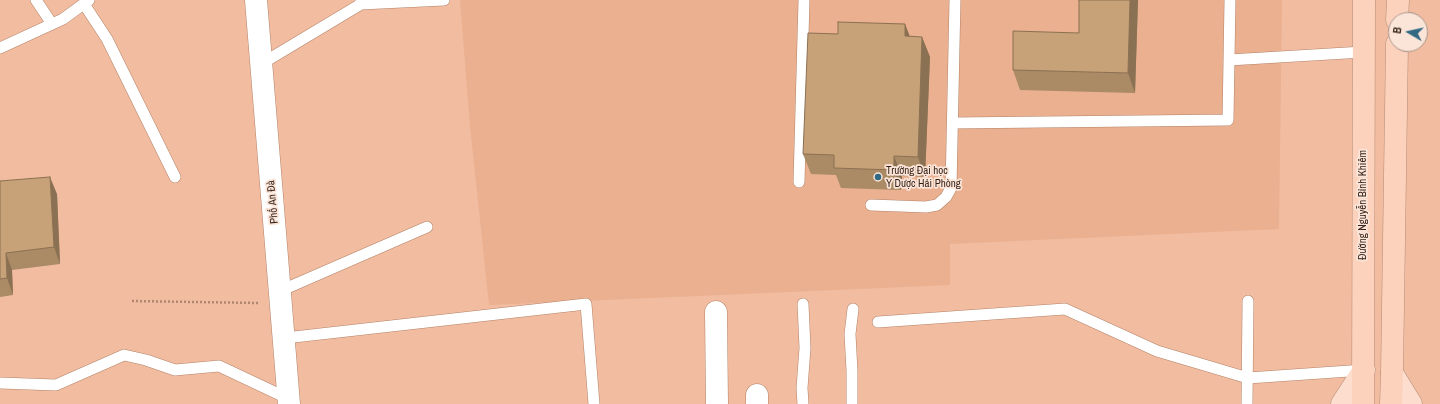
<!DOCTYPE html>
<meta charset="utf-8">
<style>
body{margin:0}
#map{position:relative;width:1440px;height:404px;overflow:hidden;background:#f1bca0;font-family:"Archivo Narrow",sans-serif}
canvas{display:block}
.north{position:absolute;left:1388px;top:12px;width:40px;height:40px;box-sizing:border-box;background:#fbe5d9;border:1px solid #ab968b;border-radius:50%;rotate:279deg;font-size:11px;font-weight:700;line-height:16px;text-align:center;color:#331f15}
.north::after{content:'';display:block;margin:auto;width:14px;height:18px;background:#306983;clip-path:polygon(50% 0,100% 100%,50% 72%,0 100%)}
</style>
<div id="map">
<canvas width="1440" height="404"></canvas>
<div class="north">B</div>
</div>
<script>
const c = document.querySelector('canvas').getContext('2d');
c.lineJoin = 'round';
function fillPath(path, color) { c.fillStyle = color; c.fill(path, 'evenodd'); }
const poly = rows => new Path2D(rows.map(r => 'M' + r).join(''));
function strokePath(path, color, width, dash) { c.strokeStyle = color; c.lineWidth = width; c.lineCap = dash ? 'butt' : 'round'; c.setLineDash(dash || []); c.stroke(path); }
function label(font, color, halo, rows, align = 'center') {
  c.font = font + ' "Archivo Narrow",sans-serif'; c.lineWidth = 3.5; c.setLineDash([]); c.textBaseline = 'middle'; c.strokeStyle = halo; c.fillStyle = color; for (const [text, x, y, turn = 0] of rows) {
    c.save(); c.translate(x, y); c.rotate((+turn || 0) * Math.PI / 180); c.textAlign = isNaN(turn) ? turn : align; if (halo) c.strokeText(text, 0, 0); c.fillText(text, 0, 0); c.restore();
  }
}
fillPath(poly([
 [460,0,1282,0,1279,229,950,244,950,285,489,305,470,126]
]), '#eab090');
const service = poly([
 [36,0,52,24],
 [84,4,107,39,175,177],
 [361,4,444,0],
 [0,48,63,19,89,0],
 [1229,60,1230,0],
 [261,64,361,4,361,0],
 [953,123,1228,120,1229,60,1363,52],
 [799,182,804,0],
 [871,205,926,207,937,205,946,197,951,188,955,0],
 [280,291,427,227],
 [803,304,805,348,802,388,803,404],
 [878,322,1065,309,1157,351,1248,378,1364,370],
 [285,338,586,304,594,404],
 [0,383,56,385,124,355,146,360,175,370,219,366,289,399],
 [852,404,852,371,850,334,853,309],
 [1247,404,1248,301]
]);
const minor = poly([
 [716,312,717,404],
 [757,395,757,404]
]);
const tertiary = poly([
 [256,0,289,404]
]);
const primary = poly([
 [1392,373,1411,404],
 [1342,404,1364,370]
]);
const trunk = poly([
 [1397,20,1398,0],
 [1363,404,1364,0],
 [1391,404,1392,373,1397,44]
]);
strokePath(service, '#b38267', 12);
strokePath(minor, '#b38267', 23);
strokePath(tertiary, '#b38267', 23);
strokePath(primary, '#b58c76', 23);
strokePath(trunk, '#b58c76', 23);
strokePath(poly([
 [132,301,259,303]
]), '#af8670', 2.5, [2, 2]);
strokePath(service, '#fff', 11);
strokePath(minor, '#fff', 22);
strokePath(tertiary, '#fff', 22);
strokePath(primary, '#fdddcd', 22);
strokePath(trunk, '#fcd2bc', 22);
fillPath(poly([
 [1138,0,1135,93,1020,90,1013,70],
 [905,24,910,37,922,37,930,57,925,177,902,176,901,190,841,188,836,175,811,174,803,154,838,34],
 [0,181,57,194,60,264,12,270,13,295,0,297]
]), '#ab8a66');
fillPath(poly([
 [1130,0,1138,0,1135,93,1128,73],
 [905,24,913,45,905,36],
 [922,37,930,57,925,177,918,157],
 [894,156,902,176,901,190,894,170],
 [50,177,57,194,60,264,54,247],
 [6,253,12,270,13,295,7,278]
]), '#8b7153');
const building = poly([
 [1079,0,1130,0,1128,73,1013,70,1013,31,1079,33,1079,0],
 [838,22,905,24,905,36,922,37,918,157,894,156,894,170,834,168,834,155,803,154,808,33,838,34,838,22],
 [50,177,54,247,6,253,7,278,0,279,0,181,50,177]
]);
fillPath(building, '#c7a177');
strokePath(building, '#8b7153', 1);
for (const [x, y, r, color] of [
 [878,177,4,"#306983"]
]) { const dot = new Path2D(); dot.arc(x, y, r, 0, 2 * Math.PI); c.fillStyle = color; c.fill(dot); strokePath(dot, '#fbe5d9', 1.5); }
label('11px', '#331f15', '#fbe5d9', [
 ["Trường Đại học",886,171],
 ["Y Dược Hải Phòng",886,184]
], 'left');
label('11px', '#331f15', '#fbe5d9', [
 ["Phố An Đà",273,202,-95],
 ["Đường Nguyễn Bỉnh Khiêm",1363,205,-90]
]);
</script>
